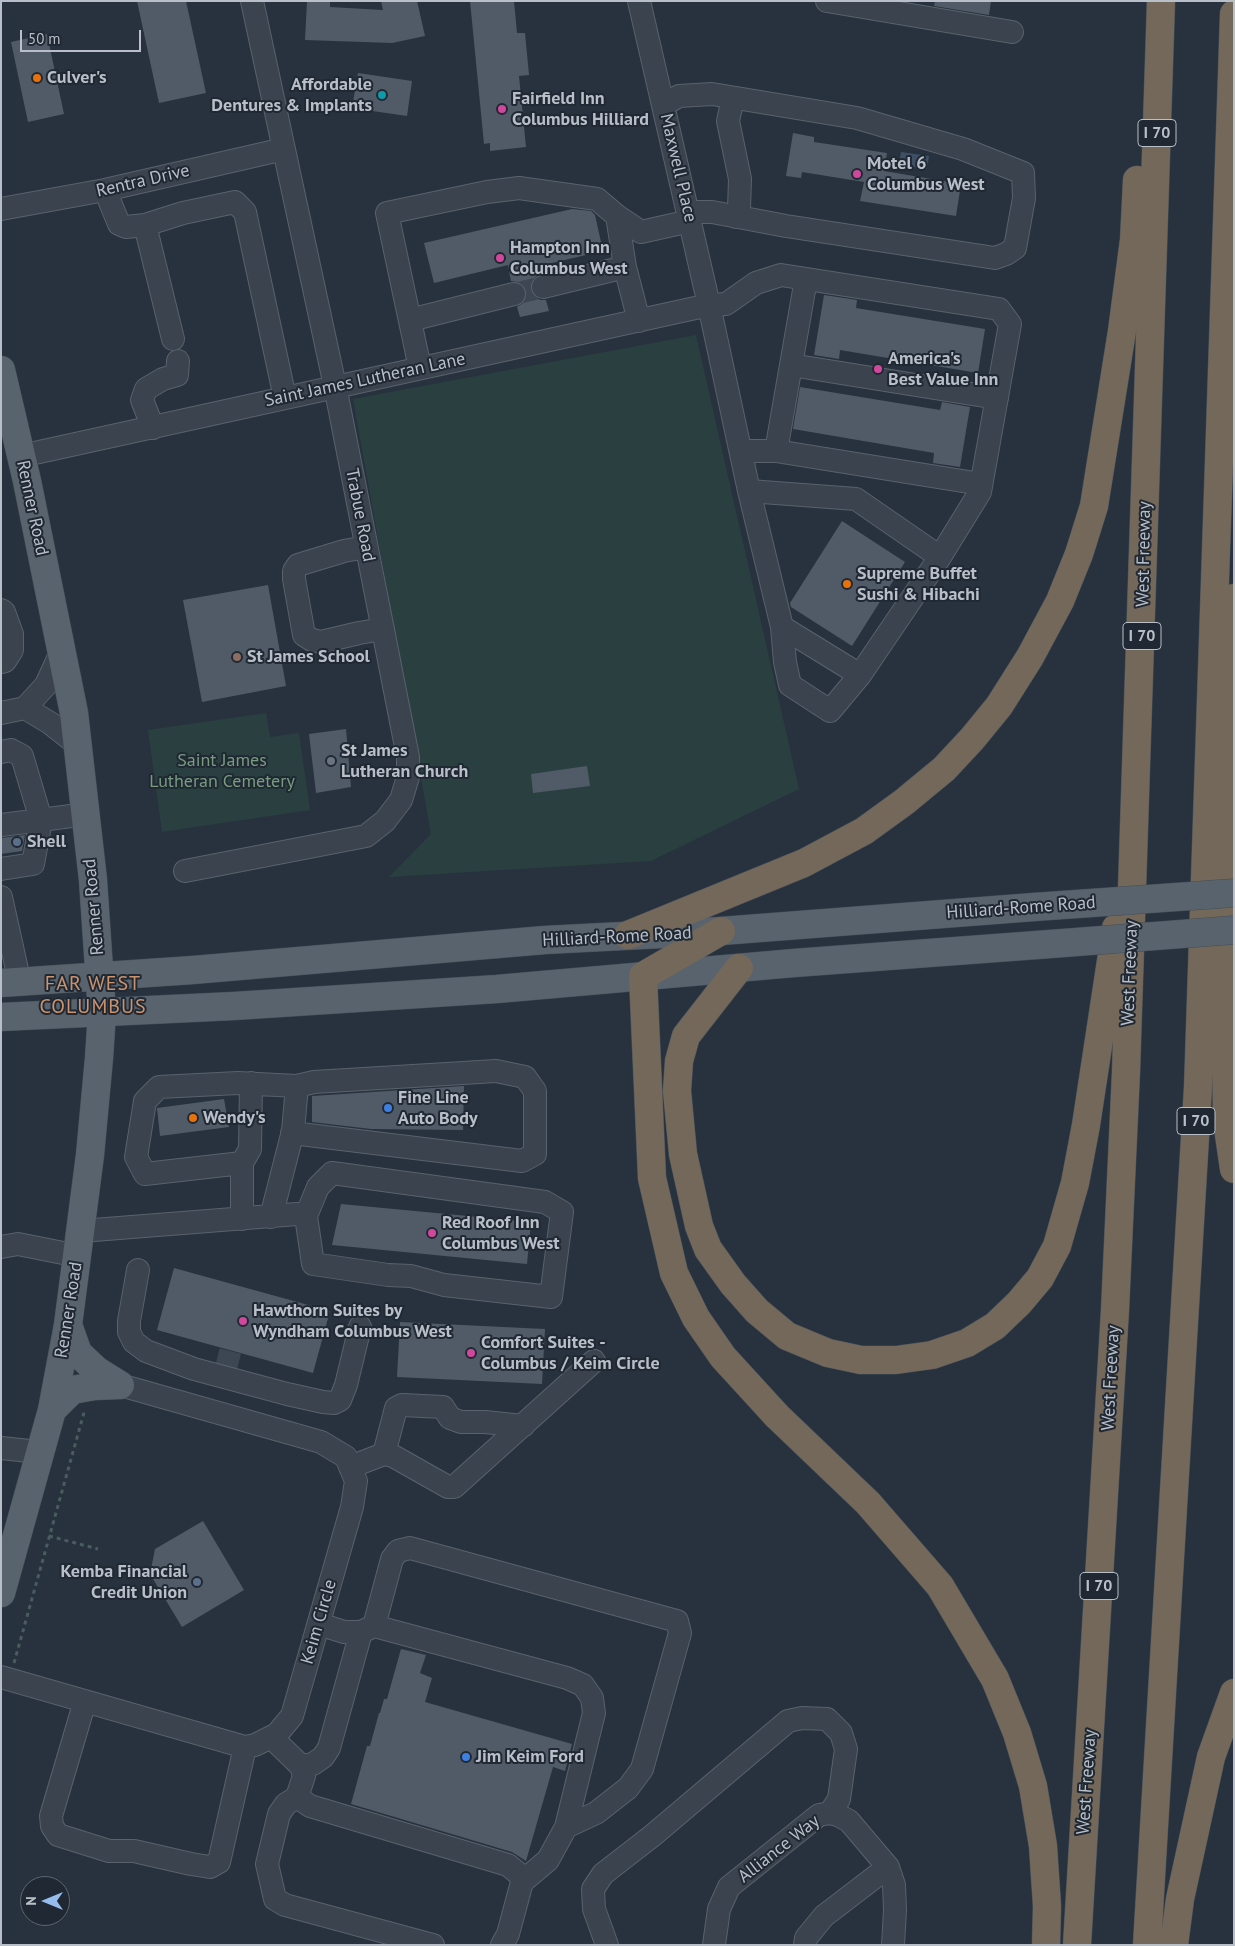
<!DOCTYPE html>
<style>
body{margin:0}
#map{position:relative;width:1235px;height:1946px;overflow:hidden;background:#27323e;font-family:"PT Sans",sans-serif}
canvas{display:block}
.frame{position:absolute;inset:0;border:2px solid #b8bfc9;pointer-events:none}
.north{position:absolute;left:20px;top:1876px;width:50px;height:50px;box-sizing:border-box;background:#202933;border:1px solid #5d656f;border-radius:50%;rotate:270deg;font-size:14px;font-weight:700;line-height:20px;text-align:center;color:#b8bfc9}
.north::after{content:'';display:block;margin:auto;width:18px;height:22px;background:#96bcef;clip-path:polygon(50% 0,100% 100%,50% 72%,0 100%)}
.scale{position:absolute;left:20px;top:30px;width:121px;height:22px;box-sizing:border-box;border:2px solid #b8bfc9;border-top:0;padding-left:6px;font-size:15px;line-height:18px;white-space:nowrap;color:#b8bfc9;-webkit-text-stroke:4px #202933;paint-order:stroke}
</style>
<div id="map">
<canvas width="1235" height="1946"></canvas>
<div class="frame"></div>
<div class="north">N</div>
<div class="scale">50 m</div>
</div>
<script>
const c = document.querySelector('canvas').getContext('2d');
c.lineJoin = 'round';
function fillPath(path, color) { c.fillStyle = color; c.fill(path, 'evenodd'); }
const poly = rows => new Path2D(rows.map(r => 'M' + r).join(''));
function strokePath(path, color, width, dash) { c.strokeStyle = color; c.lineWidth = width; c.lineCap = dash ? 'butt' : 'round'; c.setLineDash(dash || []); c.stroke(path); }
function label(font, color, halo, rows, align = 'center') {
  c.font = font + ' "PT Sans",sans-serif'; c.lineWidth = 4; c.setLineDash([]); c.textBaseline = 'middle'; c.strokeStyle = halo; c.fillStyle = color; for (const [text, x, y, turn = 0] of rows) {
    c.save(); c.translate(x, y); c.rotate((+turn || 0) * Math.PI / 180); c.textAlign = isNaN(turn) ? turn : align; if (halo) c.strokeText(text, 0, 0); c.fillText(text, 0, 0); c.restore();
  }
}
fillPath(poly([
 [696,335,799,789,651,861,389,877,431,834,353,399],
 [266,713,270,737,299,733,310,810,162,832,148,730]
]), '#2a3f40');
fillPath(poly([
 [901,152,929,156,927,169,899,165]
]), '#3f5065');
fillPath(poly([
 [137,1,186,1,206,93,159,103],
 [307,1,330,2,330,7,383,10,381,1,417,1,425,36,392,43,305,40],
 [470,1,514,1,517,33,525,33,529,75,519,76,526,147,490,151,490,143,484,144],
 [935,1,991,1,989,15,934,6],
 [47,34,64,114,28,122,11,42],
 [358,73,412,81,407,116,352,108],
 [793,133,814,137,814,142,887,153,884,171,961,184,956,216,860,201,864,182,802,172,801,178,786,176],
 [572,209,591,211,595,215,603,251,539,266,540,274,534,278,530,284,530,290,534,296,540,300,546,300,549,311,520,317,517,307,523,303,526,298,527,291,523,285,518,282,511,281,508,265,434,283,424,243],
 [824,295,857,300,856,308,985,329,978,373,840,350,839,359,814,355],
 [800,387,940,410,942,402,970,407,960,467,933,463,934,453,793,429],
 [842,521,905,562,852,646,791,607,790,603],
 [268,585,286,686,202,702,183,600],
 [346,729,351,787,316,793,309,734],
 [587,766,590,786,533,793,531,774],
 [25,835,22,851,1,854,1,838],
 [464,1086,463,1130,371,1129,312,1122,312,1096],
 [224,1099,229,1127,160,1136,157,1108],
 [341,1204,531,1222,527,1264,332,1245],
 [174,1268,330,1311,313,1373,157,1330],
 [400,1322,545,1329,542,1384,397,1377],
 [203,1521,244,1590,182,1627,150,1574,155,1549],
 [401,1649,426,1655,420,1673,432,1678,425,1702,572,1744,565,1771,553,1767,526,1861,512,1852,351,1804,367,1746,370,1746,379,1713,380,1713,384,1699,387,1699]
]), '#515b68');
strokePath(poly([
 [514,294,543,287],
 [217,1359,245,1366]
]), '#3d4753', 22, [22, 11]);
const minor = poly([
 [827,1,1012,32],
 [733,98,728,121,740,179,739,209,736,217],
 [663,105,679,96,712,94,857,118,963,149,1023,173,1024,198,1015,248,1006,254,995,258,786,226,712,212,688,212],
 [105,190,119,224,126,227,145,225,183,213,235,202,245,212,285,398],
 [1,209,105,190,284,149],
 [145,225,173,339],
 [625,267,639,321],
 [543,287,625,267,617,216],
 [410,320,514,294],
 [791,365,997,398],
 [420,368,387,213,487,192,519,188,597,199,617,216,641,232,690,221],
 [153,428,142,400,146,389,163,379,177,375,178,361],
 [741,451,776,451,981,484],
 [776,451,806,279],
 [21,456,709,305,726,304,756,283,781,275,999,309,1010,324,980,492,940,557,856,499,749,491,709,305,639,1],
 [749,491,782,627,860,675,940,557],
 [366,547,344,551,298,565,294,571,294,579,304,635,312,640,321,642,359,633,383,629],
 [1,610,4,612,12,634,12,650,5,661,1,662],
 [782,627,785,662,790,685,830,711,860,675],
 [25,708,46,685,62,650],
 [25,708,50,723,78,745],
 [1,713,25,708],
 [1,752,11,750,22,756,41,820,1,825],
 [1,869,33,864,41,820,86,814],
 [185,871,366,836,385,821,401,800,408,777,408,757,335,386,252,1],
 [1,897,20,983],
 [292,1133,522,1161,535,1154,535,1091,525,1077,496,1071,314,1082,297,1086],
 [242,1163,145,1174,136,1157,145,1101,159,1087,238,1083,297,1086,293,1131,271,1217],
 [242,1219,242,1163,250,1149,251,1083],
 [81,1231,297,1214,306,1216,313,1264,388,1275,411,1276,444,1285,551,1297,562,1212,545,1202,332,1173,318,1187,306,1216],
 [1,1247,18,1244,78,1256],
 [138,1270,129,1321,129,1332,134,1342,146,1351,194,1369,287,1394,323,1402,334,1403,340,1400,346,1385,360,1327],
 [1,1448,39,1452],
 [384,1454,396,1408,402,1405,443,1407,450,1418,461,1422,485,1422,523,1426],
 [350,1467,384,1454,393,1456,448,1487,454,1487,594,1361],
 [319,1624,344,1632,361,1632,374,1626,392,1559,398,1551,410,1548,677,1621,680,1633,642,1769,628,1788,596,1813,566,1827,548,1860,522,1882,508,1934,502,1945],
 [374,1626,567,1678,583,1685,592,1698,594,1713,566,1827],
 [1,1677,245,1747,255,1745,277,1734,292,1716,352,1507,356,1481,346,1457,321,1442,120,1385],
 [85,1701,51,1816,52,1826,58,1835,109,1851,134,1851,191,1864,210,1867,219,1862,245,1747],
 [271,1737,301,1766,304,1776,297,1797,286,1804,279,1814,267,1864,275,1899,285,1905,433,1945],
 [301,1766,313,1764,323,1757,329,1748,361,1632],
 [297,1797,310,1806,508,1865,525,1879],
 [607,1945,594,1909,593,1889,603,1874,652,1836,788,1721,802,1718,827,1719,841,1733,846,1749,839,1799,830,1813],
 [714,1945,719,1909,729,1887,819,1815,830,1813,838,1815,849,1821,888,1867,894,1885,895,1910,893,1945],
 [805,1945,806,1938,824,1916,888,1867]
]);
const major = poly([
 [1,370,27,481,74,713,93,880,102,1013,99,1058,90,1155,68,1325,52,1410,1,1593],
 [1,983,193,970,545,940,721,931,1034,907],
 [1,1017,234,1006,497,989,794,963,1037,945],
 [68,1325,78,1353,96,1370,120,1385],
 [52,1410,72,1390,95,1386,120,1385]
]);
const highway = poly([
 [1234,598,1226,1038,1227,1121,1234,1169],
 [721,931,643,976,652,1178,674,1273,696,1318,723,1357,777,1416,868,1503,940,1586,995,1679,1017,1733,1033,1786,1043,1846,1047,1906,1046,1945],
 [628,935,804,863,864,831,904,802,944,769,972,739,999,706,1030,657,1060,601,1079,554,1094,506,1122,331,1134,240,1137,180],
 [739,968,686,1036,679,1061,677,1091,683,1154,699,1226,708,1249,733,1284,757,1311,787,1336,828,1353,861,1360,896,1360,932,1355,967,1343,995,1326,1019,1303,1040,1278,1057,1246,1075,1183,1086,1125,1116,928],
 [1077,1945,1115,1310,1126,1072,1161,1],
 [1147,1945,1198,1087,1234,14],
 [1174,1945,1180,1899,1211,1757,1234,1693]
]);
strokePath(minor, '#59626c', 24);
strokePath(major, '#454d57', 29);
strokePath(highway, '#464f59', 29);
strokePath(poly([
 [49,1536,98,1549],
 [14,1663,85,1409]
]), '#495c5e', 3, [4, 4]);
strokePath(minor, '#3b444e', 22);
strokePath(major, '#59636e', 28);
strokePath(highway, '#736859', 28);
const majorBridge = poly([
 [1034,907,1234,893],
 [1037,945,1234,930]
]);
strokePath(majorBridge, '#454d57', 29, []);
strokePath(majorBridge, '#59636e', 28);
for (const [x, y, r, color] of [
 [37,78,5,"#e8710a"],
 [382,95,5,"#0f9aa8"],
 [502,109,5,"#d1479c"],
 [857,174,5,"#d1479c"],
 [500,258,5,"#d1479c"],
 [878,369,5,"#d1479c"],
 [847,584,5,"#e8710a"],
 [237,657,5,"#8d6e63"],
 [331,761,5,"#6b7280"],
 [17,842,5,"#5c6f8a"],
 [388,1108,5,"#3f7fe0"],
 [193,1118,5,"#e8710a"],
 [432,1233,5,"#d1479c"],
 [243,1321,5,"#d1479c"],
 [471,1353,5,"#d1479c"],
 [197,1582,5,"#5c6f8a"],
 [466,1757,5,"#3f7fe0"]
]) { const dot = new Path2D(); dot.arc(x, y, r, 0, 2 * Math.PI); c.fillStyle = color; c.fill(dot); strokePath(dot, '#202933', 2); }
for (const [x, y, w] of [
 [1157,133,38],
 [1142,636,38],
 [1196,1121,38],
 [1099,1586,38]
]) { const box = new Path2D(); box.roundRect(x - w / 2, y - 13.5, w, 27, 4); c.fillStyle = '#202933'; c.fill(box); strokePath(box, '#b8bfc9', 1); }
label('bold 16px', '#b8bfc9', null, [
 ["I 70",1157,133],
 ["I 70",1142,636],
 ["I 70",1196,1121],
 ["I 70",1099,1586]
]);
label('bold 18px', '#b8bfc9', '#202933', [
 ["Culver's",47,78],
 ["Affordable",372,85,"right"],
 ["Dentures & Implants",372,106,"right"],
 ["Fairfield Inn",512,99],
 ["Columbus Hilliard",512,120],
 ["Motel 6",867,164],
 ["Columbus West",867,185],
 ["Hampton Inn",510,248],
 ["Columbus West",510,269],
 ["America's",888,359],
 ["Best Value Inn",888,380],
 ["Supreme Buffet",857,574],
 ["Sushi & Hibachi",857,595],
 ["St James School",247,657],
 ["St James",341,751],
 ["Lutheran Church",341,772],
 ["Shell",27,842],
 ["Fine Line",398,1098],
 ["Auto Body",398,1119],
 ["Wendy's",203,1118],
 ["Red Roof Inn",442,1223],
 ["Columbus West",442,1244],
 ["Hawthorn Suites by",253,1311],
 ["Wyndham Columbus West",253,1332],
 ["Comfort Suites -",481,1343],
 ["Columbus / Keim Circle",481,1364],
 ["Kemba Financial",187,1572,"right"],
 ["Credit Union",187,1593,"right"],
 ["Jim Keim Ford",476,1757]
], 'left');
label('18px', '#b8bfc9', '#202933', [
 ["Maxwell Place",678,168,77],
 ["Rentra Drive",143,181,-13],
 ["Saint James Lutheran Lane",365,380,-12],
 ["Renner Road",32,508,78],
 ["Trabue Road",360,515,79],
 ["West Freeway",1144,554,-89],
 ["Renner Road",94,907,-95],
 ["Hilliard-Rome Road",1021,908,-4],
 ["Hilliard-Rome Road",617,937,-3],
 ["West Freeway",1130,973,-88],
 ["Renner Road",69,1310,-81],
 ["West Freeway",1111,1378,-87],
 ["Keim Circle",319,1622,-74],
 ["West Freeway",1087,1782,-86],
 ["Alliance Way",779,1849,-38]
]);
label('18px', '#789c7f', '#202933', [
 ["Saint James",222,761],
 ["Lutheran Cemetery",222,782]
]);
c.letterSpacing = '1px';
label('20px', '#cc936f', '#202933', [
 ["FAR WEST",93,984],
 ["COLUMBUS",93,1007]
]);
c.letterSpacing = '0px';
</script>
